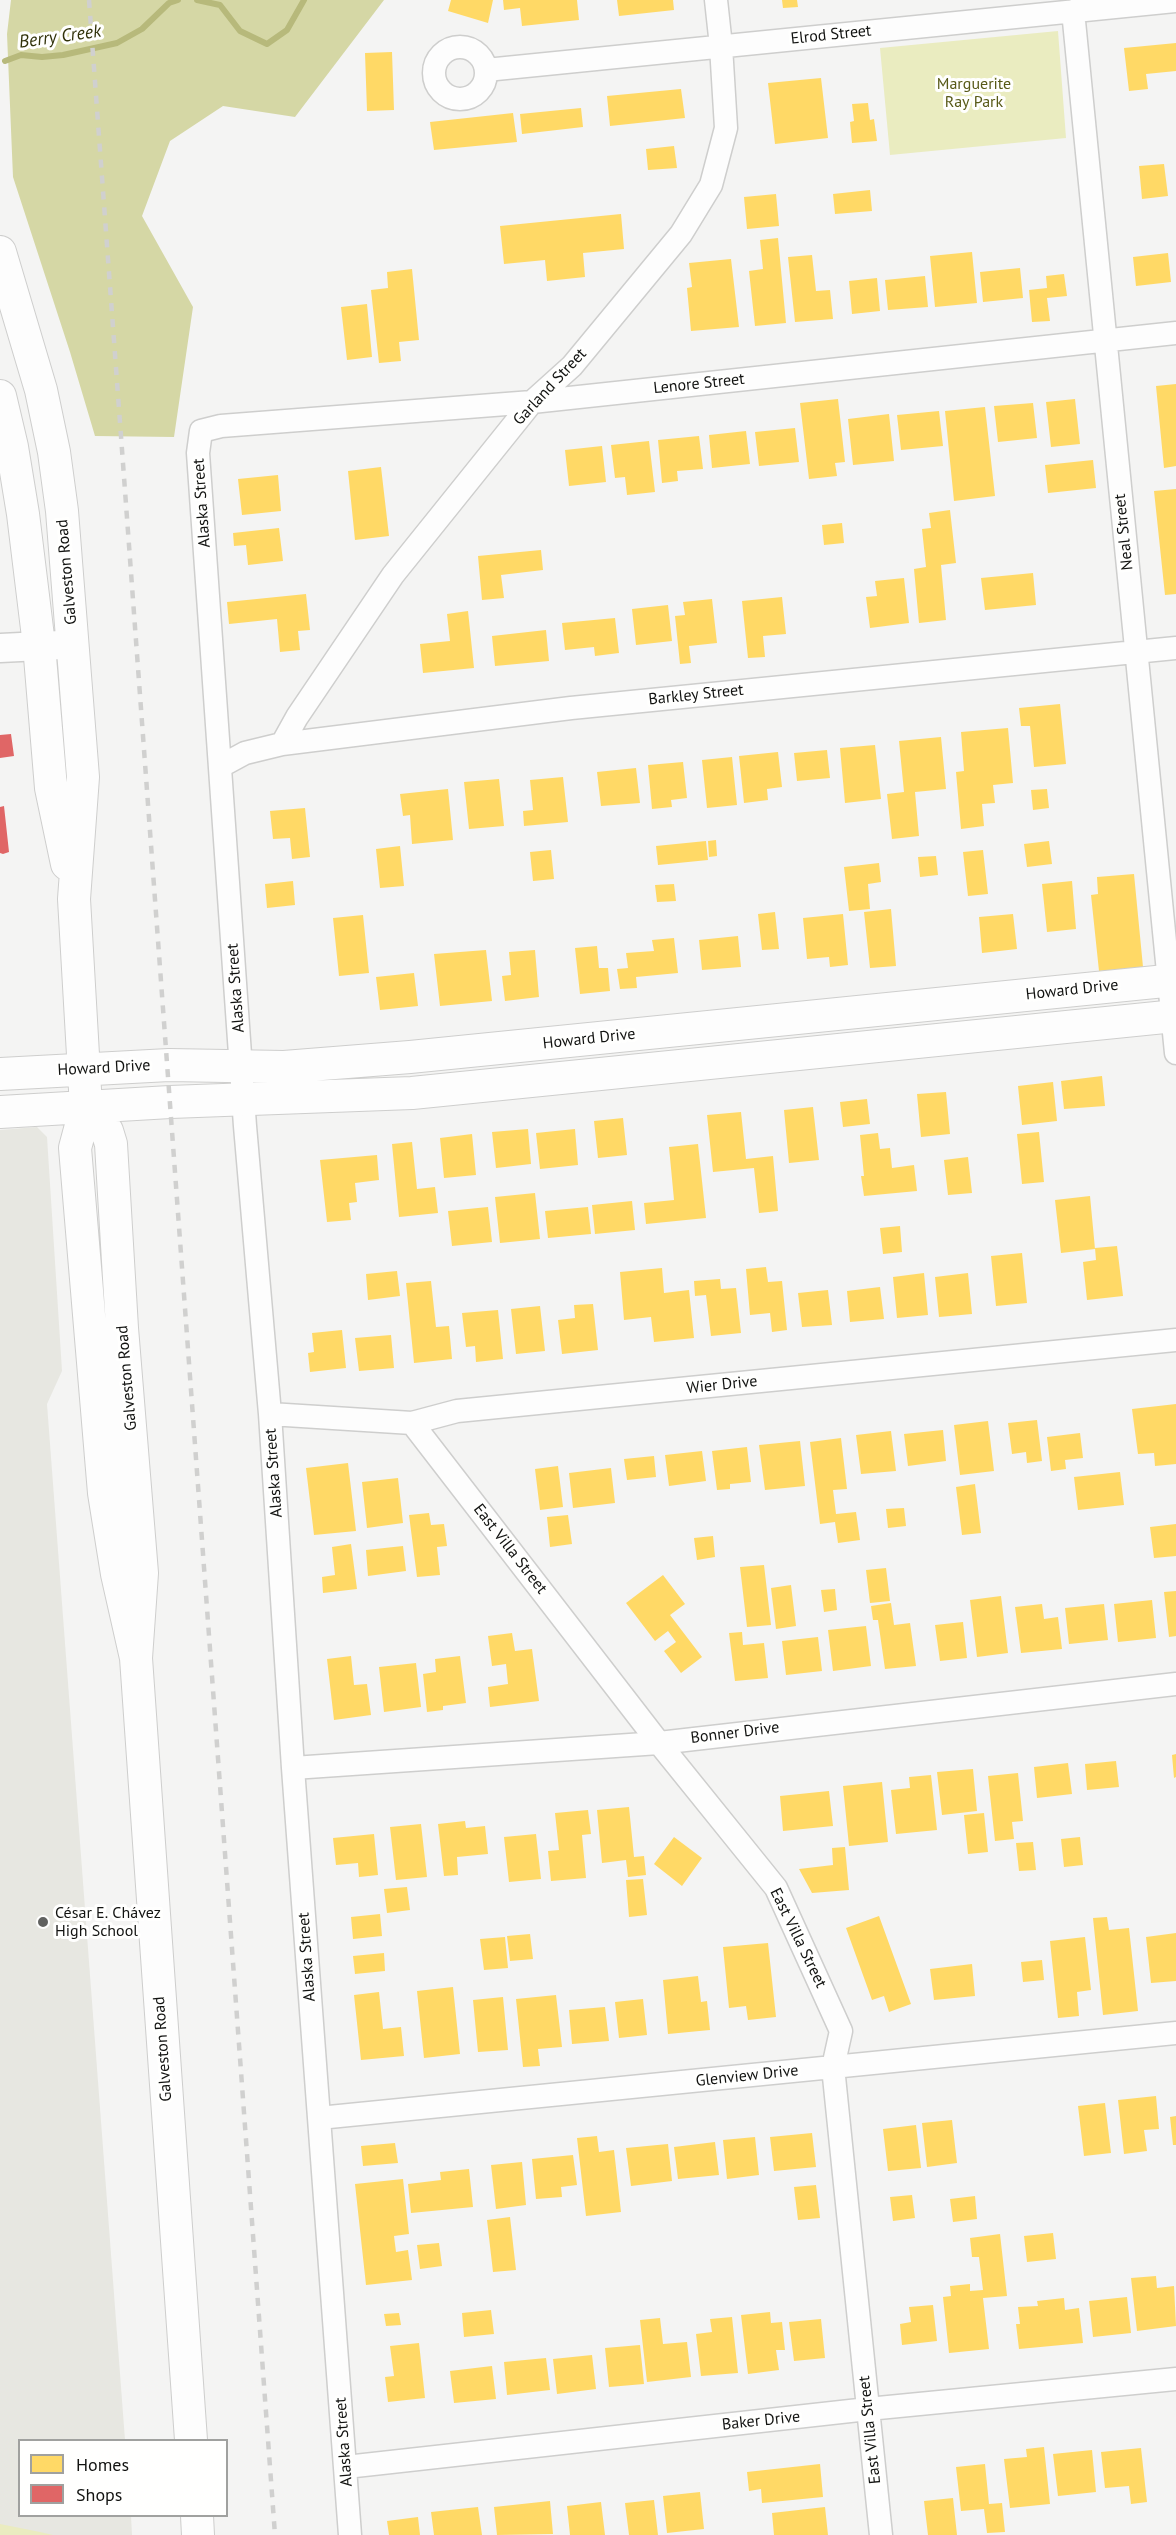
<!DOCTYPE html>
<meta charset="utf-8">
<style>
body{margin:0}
#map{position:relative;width:1176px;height:2535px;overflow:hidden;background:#f4f4f3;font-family:"PT Sans",sans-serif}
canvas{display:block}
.legend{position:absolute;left:18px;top:2439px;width:210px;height:78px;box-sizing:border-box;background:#fffffe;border:2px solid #a0a19f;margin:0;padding:8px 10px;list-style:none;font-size:18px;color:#121311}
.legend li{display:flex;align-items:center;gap:12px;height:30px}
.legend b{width:30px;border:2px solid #a0a19f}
</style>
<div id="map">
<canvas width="1176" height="2535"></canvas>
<ul class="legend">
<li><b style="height:16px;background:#ffd966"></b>Homes</li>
<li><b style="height:16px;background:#e06666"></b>Shops</li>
</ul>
</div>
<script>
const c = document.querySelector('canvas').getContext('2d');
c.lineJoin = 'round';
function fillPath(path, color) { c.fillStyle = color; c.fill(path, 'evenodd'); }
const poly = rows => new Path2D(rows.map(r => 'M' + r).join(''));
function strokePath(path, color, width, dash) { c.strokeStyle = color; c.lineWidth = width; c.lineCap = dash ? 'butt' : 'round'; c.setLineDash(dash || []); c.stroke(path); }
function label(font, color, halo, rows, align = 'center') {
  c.font = font + ' "PT Sans",sans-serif'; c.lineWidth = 6; c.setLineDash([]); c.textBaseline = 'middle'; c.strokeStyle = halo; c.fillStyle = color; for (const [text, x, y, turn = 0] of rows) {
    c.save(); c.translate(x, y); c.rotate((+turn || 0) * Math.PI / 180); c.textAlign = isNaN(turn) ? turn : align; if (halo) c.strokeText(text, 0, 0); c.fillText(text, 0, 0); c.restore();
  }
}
fillPath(poly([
 [37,1127,47,1137,62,1371,47,1404,125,2440,20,2440,20,2516,131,2516,132,2535,0,2535,0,1130]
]), '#e7e7e1');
fillPath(poly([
 [1058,31,1066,138,890,155,880,48],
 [0,2524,40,2532,53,2535,0,2535]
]), '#eaecc0');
fillPath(poly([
 [11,0,384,0,295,117,223,106,170,141,142,216,193,307,174,437,95,436,70,352,13,177,7,34]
]), '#d5d7a5');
fillPath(poly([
 [451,0,493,0,488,23,448,11],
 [503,0,577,0,579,20,522,26,520,8,504,10],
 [617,0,673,0,674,10,619,16],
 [782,0,797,0,798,7,783,8],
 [1176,43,1176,71,1146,74,1148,89,1129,91,1124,48],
 [392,52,394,110,367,111,365,53],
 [821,78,828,138,775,144,768,83],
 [681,89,685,118,610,126,607,96],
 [868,103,870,120,874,119,877,141,852,143,850,122,854,121,852,104],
 [581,108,583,127,522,134,520,114],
 [513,113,517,142,434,150,430,122],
 [674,146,677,168,648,170,646,149],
 [1164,164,1168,196,1142,199,1139,166],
 [870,190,872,211,835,214,833,194],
 [776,194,779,226,747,229,744,197],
 [621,214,624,249,583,253,585,277,547,281,545,260,504,264,500,226],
 [778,238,786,323,755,326,749,271,763,269,760,240],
 [972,252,977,303,935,307,930,256],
 [1168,253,1171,282,1136,286,1133,257],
 [812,255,816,291,830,290,833,319,795,322,788,257],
 [731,259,739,327,691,331,687,288,692,287,689,263],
 [1020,268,1023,298,983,302,980,272],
 [412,269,419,340,399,342,401,361,379,363,371,290,388,288,387,272],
 [1064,274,1067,296,1047,298,1050,321,1032,322,1029,290,1047,288,1046,276],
 [925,276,928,307,888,310,885,280],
 [877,278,880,311,852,314,849,281],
 [367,304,372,357,347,360,341,307],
 [1176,384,1176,466,1164,468,1156,386],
 [838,399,845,462,835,463,837,476,809,479,800,403],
 [1075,399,1080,444,1051,447,1046,402],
 [1033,403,1037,438,998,442,994,406],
 [985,407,995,496,954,501,945,411],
 [939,411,943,446,901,450,897,415],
 [889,414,894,461,853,465,848,419],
 [795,428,799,462,759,466,755,432],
 [746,431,750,464,712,468,709,435],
 [699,436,703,469,677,471,678,481,662,483,658,440],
 [649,441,655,492,627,495,625,477,615,478,611,445],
 [602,446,606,482,569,486,565,450],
 [1093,460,1096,488,1048,493,1045,465],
 [381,467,389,536,355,540,348,471],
 [278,475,281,511,242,515,238,479],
 [1176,489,1176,594,1165,595,1154,491],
 [950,510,956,563,941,565,946,620,919,623,914,569,926,567,922,529,931,528,929,513],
 [842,523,844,543,824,545,822,525],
 [279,528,283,561,248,565,246,545,234,546,233,533],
 [541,550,543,570,501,575,504,598,482,600,478,556],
 [1033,573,1036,605,985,610,981,578],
 [904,578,909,623,870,628,866,597,877,596,875,581],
 [306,594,310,630,298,631,300,650,280,652,277,619,229,624,227,602],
 [782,597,786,634,763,636,765,657,748,658,742,601],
 [712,599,717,643,689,646,691,663,680,664,675,616,685,615,683,602],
 [668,605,672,641,636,645,632,609],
 [468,611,474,668,423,673,420,644,450,641,447,614],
 [615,618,619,653,595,656,594,647,565,650,562,623],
 [546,630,549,661,495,666,492,636],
 [1060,704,1066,764,1034,767,1030,726,1021,726,1019,708],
 [1008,728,1013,783,993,785,995,803,982,804,984,826,961,829,956,772,964,771,961,732],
 [941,737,946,789,915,792,919,836,892,839,887,794,904,792,899,741],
 [875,745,881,799,845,803,840,748],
 [827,750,830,778,797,781,794,753],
 [778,752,782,787,767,789,768,800,744,803,739,756],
 [732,757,737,805,707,808,702,760],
 [683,762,687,798,671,800,672,807,652,809,648,765],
 [636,768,640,803,601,806,597,772],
 [563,777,568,822,524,826,523,811,533,810,530,780],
 [499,779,504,826,469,829,464,782],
 [448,789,453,840,412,844,410,815,403,816,400,794],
 [1047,789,1049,808,1033,810,1031,790],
 [305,808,310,857,292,859,290,838,273,839,270,811],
 [716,840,717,856,709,857,708,841],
 [706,841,708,860,658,865,656,846],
 [1049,841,1052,864,1027,867,1024,844],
 [400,846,404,886,380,888,376,849],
 [551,850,554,879,533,881,530,852],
 [983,850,988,894,968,896,963,852],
 [936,856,938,875,920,877,918,857],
 [879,863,881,882,868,884,870,909,849,911,844,867],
 [1134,874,1143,967,1099,971,1091,895,1098,894,1097,877],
 [293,881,295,905,267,908,265,884],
 [1072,881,1076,929,1047,932,1042,884],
 [674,884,676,901,657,902,655,885],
 [891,909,896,966,870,968,864,912],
 [775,912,779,949,762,950,758,914],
 [843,914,848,965,830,967,829,957,807,959,803,918],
 [1013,914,1017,949,982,953,979,917],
 [363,915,369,973,339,976,333,918],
 [738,936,741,967,702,970,699,940],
 [674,938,678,973,636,977,637,988,620,989,617,969,628,968,626,953,654,951,652,940],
 [597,946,599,968,608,968,610,991,580,994,575,948],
 [486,950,492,1001,440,1006,434,954],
 [535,950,539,997,505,1001,502,976,511,975,509,952],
 [414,973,418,1006,380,1010,376,977],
 [1102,1076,1105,1106,1064,1109,1061,1081],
 [1053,1082,1057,1121,1022,1125,1018,1086],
 [946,1092,950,1134,921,1137,917,1094],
 [867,1099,870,1124,843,1127,840,1102],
 [813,1107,819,1160,789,1163,784,1110],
 [741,1112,746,1159,773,1156,778,1211,759,1213,754,1168,713,1172,707,1115],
 [623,1118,627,1155,598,1158,594,1121],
 [528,1129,531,1164,496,1168,492,1132],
 [575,1129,578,1165,540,1169,536,1133],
 [1039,1132,1044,1182,1022,1184,1017,1134],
 [878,1133,880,1149,890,1148,892,1168,914,1165,917,1191,864,1196,861,1176,864,1176,860,1135],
 [472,1134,476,1175,444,1178,440,1138],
 [412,1142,417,1189,435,1187,438,1213,399,1217,392,1144],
 [698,1144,706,1218,646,1224,644,1203,674,1200,669,1147],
 [377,1155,379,1180,355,1183,357,1202,349,1203,351,1220,327,1222,320,1160],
 [968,1157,972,1193,948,1195,944,1160],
 [535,1193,540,1239,500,1243,495,1197],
 [1090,1196,1095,1249,1061,1253,1055,1200],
 [632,1201,635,1230,595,1234,592,1205],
 [488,1207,492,1242,452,1246,448,1211],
 [588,1207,591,1234,548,1238,545,1211],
 [900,1226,902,1252,883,1254,880,1228],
 [1117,1246,1123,1296,1087,1300,1083,1262,1096,1260,1095,1248],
 [1022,1253,1027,1303,996,1306,991,1256],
 [766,1267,768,1282,782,1281,787,1330,772,1332,770,1313,750,1315,746,1269],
 [662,1268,664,1293,689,1290,694,1338,654,1342,651,1317,624,1320,620,1272],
 [397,1271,400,1296,368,1300,366,1274],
 [924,1273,928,1315,897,1318,893,1277],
 [968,1273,972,1314,939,1317,935,1277],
 [720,1279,721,1289,736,1288,741,1333,711,1336,706,1295,695,1296,694,1281],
 [431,1281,436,1327,449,1326,452,1359,414,1363,406,1283],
 [880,1287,884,1319,850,1322,847,1291],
 [828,1290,832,1325,802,1327,798,1293],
 [593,1304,598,1350,562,1354,558,1320,575,1318,574,1305],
 [540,1306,545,1351,516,1354,511,1309],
 [498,1310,503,1359,476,1362,475,1346,466,1347,462,1313],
 [342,1330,346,1368,310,1372,308,1353,314,1352,312,1333],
 [391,1335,394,1368,359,1371,355,1338],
 [1176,1404,1176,1464,1155,1466,1154,1453,1138,1454,1132,1409],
 [1037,1420,1042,1461,1027,1463,1026,1452,1012,1454,1008,1423],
 [988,1421,994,1471,960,1475,954,1425],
 [943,1430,946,1461,908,1466,904,1434],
 [891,1431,896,1471,861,1474,856,1435],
 [1080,1433,1083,1458,1065,1460,1066,1469,1051,1471,1047,1437],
 [841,1438,847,1489,833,1490,836,1514,856,1512,860,1540,838,1543,835,1522,820,1524,810,1442],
 [800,1441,805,1486,765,1490,759,1445],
 [747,1447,751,1482,730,1484,730,1489,717,1490,712,1451],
 [702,1451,706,1481,669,1486,665,1455],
 [654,1456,656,1477,627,1480,624,1459],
 [348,1463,356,1531,314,1535,306,1468],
 [558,1466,563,1507,540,1510,535,1469],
 [611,1468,615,1503,573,1508,569,1473],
 [1120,1472,1124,1505,1078,1510,1074,1477],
 [398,1478,403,1523,367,1528,362,1482],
 [975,1484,981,1533,962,1535,956,1487],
 [904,1508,906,1526,888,1528,886,1509],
 [429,1513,431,1525,444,1524,447,1546,437,1547,440,1575,417,1577,409,1515],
 [568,1515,572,1544,550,1547,547,1517],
 [1176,1524,1176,1556,1154,1558,1150,1527],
 [713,1536,715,1557,697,1560,694,1538],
 [351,1544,357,1589,323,1593,322,1577,335,1575,332,1547],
 [403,1546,406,1571,368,1576,366,1550],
 [764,1565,771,1625,747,1627,740,1567],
 [886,1568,890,1601,870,1603,866,1570],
 [663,1575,685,1604,670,1615,702,1657,681,1673,664,1651,676,1642,668,1631,655,1641,626,1603],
 [791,1585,796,1626,776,1629,771,1588],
 [835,1589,837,1610,824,1612,821,1590],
 [1176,1591,1176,1636,1169,1637,1164,1592],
 [1001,1596,1008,1653,977,1657,970,1600],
 [1152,1600,1156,1638,1118,1642,1114,1604],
 [891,1603,894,1625,910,1623,916,1666,885,1669,878,1620,873,1620,871,1606],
 [1042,1604,1044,1619,1058,1617,1062,1649,1021,1653,1015,1607],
 [1104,1604,1108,1640,1069,1644,1065,1608],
 [963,1622,967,1658,940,1661,935,1625],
 [866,1626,871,1666,833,1671,828,1630],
 [742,1632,743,1645,764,1643,768,1678,735,1681,729,1633],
 [512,1633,515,1651,532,1649,539,1701,490,1707,488,1687,508,1684,506,1664,492,1666,488,1636],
 [818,1637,822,1671,786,1675,782,1641],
 [351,1656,354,1685,367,1684,371,1715,334,1720,327,1659],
 [460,1656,466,1703,443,1706,443,1710,427,1712,423,1674,436,1672,435,1659],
 [416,1663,421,1707,384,1712,379,1667],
 [1176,1754,1176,1777,1174,1778,1172,1755],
 [1116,1761,1119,1787,1087,1790,1085,1764],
 [1068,1763,1072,1794,1037,1798,1034,1767],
 [973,1769,977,1811,942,1815,937,1772],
 [1018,1773,1023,1821,1012,1822,1014,1839,995,1841,988,1776],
 [931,1775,937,1830,896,1834,891,1790,910,1788,909,1777],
 [882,1782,888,1842,849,1846,843,1786],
 [829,1791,833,1826,783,1831,780,1796],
 [629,1807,634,1857,644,1856,646,1875,628,1877,626,1860,602,1863,597,1810],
 [588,1810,591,1834,582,1835,586,1878,551,1881,548,1851,559,1850,555,1813],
 [984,1813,988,1852,968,1854,964,1815],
 [465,1821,466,1828,485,1826,488,1854,457,1857,458,1875,444,1876,438,1824],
 [421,1824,427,1877,396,1880,390,1827],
 [374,1834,378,1875,359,1877,358,1863,336,1865,333,1838],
 [536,1834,541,1879,509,1882,504,1837],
 [674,1837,702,1858,682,1886,654,1864],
 [1080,1837,1083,1865,1064,1867,1061,1839],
 [1033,1842,1036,1870,1019,1871,1016,1843],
 [845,1847,849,1890,812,1893,799,1869,833,1865,832,1848],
 [643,1879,647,1915,629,1917,626,1880],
 [407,1887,410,1910,387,1913,384,1889],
 [380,1914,382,1936,353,1939,351,1917],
 [879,1916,911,2004,889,2012,884,1996,872,2000,846,1928],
 [1107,1917,1109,1930,1129,1928,1138,2011,1103,2015,1093,1918],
 [1176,1933,1176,1981,1151,1983,1146,1937],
 [530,1934,533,1959,510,1961,507,1936],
 [505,1937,508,1968,484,1970,480,1939],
 [1085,1937,1091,1990,1077,1992,1079,2016,1058,2018,1050,1941],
 [768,1943,776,2017,748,2020,746,2006,729,2008,723,1947],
 [384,1953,385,1971,355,1974,353,1956],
 [1042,1960,1044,1980,1023,1982,1021,1962],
 [972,1964,975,1996,934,2000,930,1969],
 [698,1976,701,2002,707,2001,710,2030,668,2034,663,1980],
 [453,1987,460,2054,424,2058,417,1991],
 [379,1992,383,2029,401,2027,404,2056,361,2060,354,1995],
 [556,1995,562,2047,538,2049,540,2066,523,2067,516,1999],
 [503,1997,508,2050,478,2052,473,2000],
 [643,1999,647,2035,619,2038,615,2002],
 [605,2007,609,2041,572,2044,569,2010],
 [1156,2096,1159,2129,1144,2130,1147,2151,1124,2154,1118,2100],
 [1105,2103,1111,2153,1084,2156,1078,2106],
 [1176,2116,1176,2145,1173,2145,1170,2117],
 [952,2120,957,2163,927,2167,922,2123],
 [916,2125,921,2168,888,2171,883,2129],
 [812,2133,816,2167,774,2171,770,2137],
 [597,2136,599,2152,614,2150,621,2212,586,2216,577,2138],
 [755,2137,759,2175,727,2179,723,2140],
 [715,2142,719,2175,678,2179,674,2147],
 [395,2143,398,2163,363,2166,361,2146],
 [668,2144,672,2181,631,2186,626,2148],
 [573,2155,577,2185,561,2187,562,2197,536,2199,532,2159],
 [522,2162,526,2205,496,2209,491,2165],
 [469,2169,473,2207,411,2213,408,2184,441,2180,440,2172],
 [403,2179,409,2234,394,2236,396,2252,408,2250,412,2280,366,2285,355,2184],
 [816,2185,820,2218,798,2220,794,2187],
 [912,2195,915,2218,893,2221,890,2197],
 [975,2196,977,2219,953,2222,950,2199],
 [510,2217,516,2270,493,2272,487,2220],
 [1053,2233,1056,2259,1027,2262,1024,2236],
 [1000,2234,1007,2296,983,2298,989,2349,949,2353,943,2297,951,2296,950,2286,970,2284,970,2291,983,2290,979,2257,972,2257,970,2238],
 [439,2243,442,2266,420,2269,417,2245],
 [1156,2276,1157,2288,1174,2286,1176,2326,1137,2331,1131,2278],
 [1127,2297,1131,2333,1093,2337,1089,2301],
 [1064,2298,1065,2310,1079,2308,1083,2343,1019,2349,1016,2324,1020,2324,1018,2307,1038,2306,1037,2301],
 [933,2305,937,2341,902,2345,900,2324,911,2322,909,2307],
 [491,2310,494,2334,464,2337,462,2313],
 [770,2312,771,2323,782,2322,785,2350,776,2350,779,2370,748,2374,741,2315],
 [399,2313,401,2325,386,2326,384,2314],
 [732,2317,738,2373,701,2376,696,2334,712,2332,710,2319],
 [660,2318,663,2344,687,2342,691,2377,647,2382,640,2320],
 [821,2319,825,2358,794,2361,789,2322],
 [419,2343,425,2398,388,2402,385,2377,394,2376,390,2346],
 [640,2345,644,2384,609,2387,605,2348],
 [592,2355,596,2389,557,2394,553,2359],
 [546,2358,550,2390,507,2395,504,2362],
 [492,2366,496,2399,454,2403,450,2371],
 [1044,2447,1050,2504,1010,2508,1004,2459,1027,2457,1026,2449],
 [1141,2448,1147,2502,1131,2504,1129,2486,1105,2488,1101,2452],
 [1092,2450,1096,2492,1058,2496,1053,2454],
 [820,2464,823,2497,762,2503,761,2489,749,2491,747,2472],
 [985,2464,989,2504,1002,2503,1005,2532,987,2533,984,2509,961,2511,956,2467],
 [700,2492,704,2529,667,2533,663,2496],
 [953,2498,957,2535,928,2535,924,2501],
 [654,2500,658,2535,629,2535,625,2503],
 [550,2501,553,2534,497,2535,494,2507],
 [601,2502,605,2535,570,2535,567,2506],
 [478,2507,482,2535,434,2535,431,2512],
 [825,2507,828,2535,774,2535,772,2513],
 [418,2517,420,2535,389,2535,387,2521]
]), '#ffd966');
fillPath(poly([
 [11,734,14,756,0,758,0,735],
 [4,806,9,852,3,854,0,853,0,807]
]), '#e06666');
strokePath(poly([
 [197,0,220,5,240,31,267,44,287,30,304,0],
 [5,61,21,55,42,57,63,55,117,43,142,29,169,3,178,0]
]), '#b7b97b', 6);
const minor = poly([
 [1073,11,1176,1053],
 '434 73a26 26 0 1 1 52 0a26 26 0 1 1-52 0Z',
 [486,70,1176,1],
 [282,744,297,717,393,575,532,402,572,366,681,234,711,185,726,128,721,46,716,0],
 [221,766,245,753,282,744,571,708,1176,648],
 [270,1414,412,1423,457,1411,1176,1340],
 [412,1423,659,1743,776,1888,841,2031,833,2067,881,2535],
 [293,1768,659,1743,1176,1684],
 [319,2118,1176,2033],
 [346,2467,868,2409,1176,2379],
 [350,2535,293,1768,270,1414,245,1126,198,453,201,431,221,426,532,402,1176,333]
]);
const tertiary = poly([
 [0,648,61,645]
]);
const secondary = poly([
 [0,252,41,390,54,452,62,511,83,777,74,899,86,1107,75,1148,104,1493,117,1574,136,1658],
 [0,396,12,447,23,514,39,645,51,788,67,864],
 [0,1074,169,1065,284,1067,410,1057,1176,980],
 [86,1107,107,1131,111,1144,122,1328,142,1573,136,1658,191,2440],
 [0,1112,170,1102,412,1093,1176,1016],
 [197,2516,198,2535]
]);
strokePath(minor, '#cececd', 25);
strokePath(tertiary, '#cececd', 31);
strokePath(secondary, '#cececd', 34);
strokePath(minor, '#fdfdfd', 22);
strokePath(tertiary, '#fdfdfd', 28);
strokePath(secondary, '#fdfdfd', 32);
strokePath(poly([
 [89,0,275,2535]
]), '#d0d0cf', 4.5, [8, 8]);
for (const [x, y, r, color] of [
 [43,1922,6,"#616260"]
]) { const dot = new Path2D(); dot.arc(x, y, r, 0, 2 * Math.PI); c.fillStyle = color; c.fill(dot); strokePath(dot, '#fffffe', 2); }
label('16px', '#121311', '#fffffe', [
 ["Elrod Street",831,35,-6],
 ["Lenore Street",699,384,-6],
 ["Garland Street",550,387,-47],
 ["Alaska Street",202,503,-94],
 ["Neal Street",1124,532,-96],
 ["Galveston Road",67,572,-95],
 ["Barkley Street",696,695,-6],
 ["Alaska Street",236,988,-94],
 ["Howard Drive",1072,990,-6],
 ["Howard Drive",589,1039,-6],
 ["Howard Drive",104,1068,-3],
 ["Galveston Road",127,1378,-95],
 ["Wier Drive",722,1385,-6],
 ["Alaska Street",274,1473,-94],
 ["East Villa Street",510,1549,52],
 ["Bonner Drive",735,1733,-7],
 ["East Villa Street",798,1938,64],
 ["Alaska Street",307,1957,-94],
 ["Galveston Road",163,2049,-94],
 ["Glenview Drive",747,2076,-6],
 ["Baker Drive",761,2421,-6],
 ["East Villa Street",870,2430,-96],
 ["Alaska Street",344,2442,-94]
]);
label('16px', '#585a18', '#fffffe', [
 ["Marguerite",974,84],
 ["Ray Park",974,102]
]);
label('16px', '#121311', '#fffffe', [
 ["César E. Chávez",55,1913],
 ["High School",55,1931]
], 'left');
label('italic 18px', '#31320a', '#fffffe', [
 ["Berry Creek",60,37,-8]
]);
</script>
